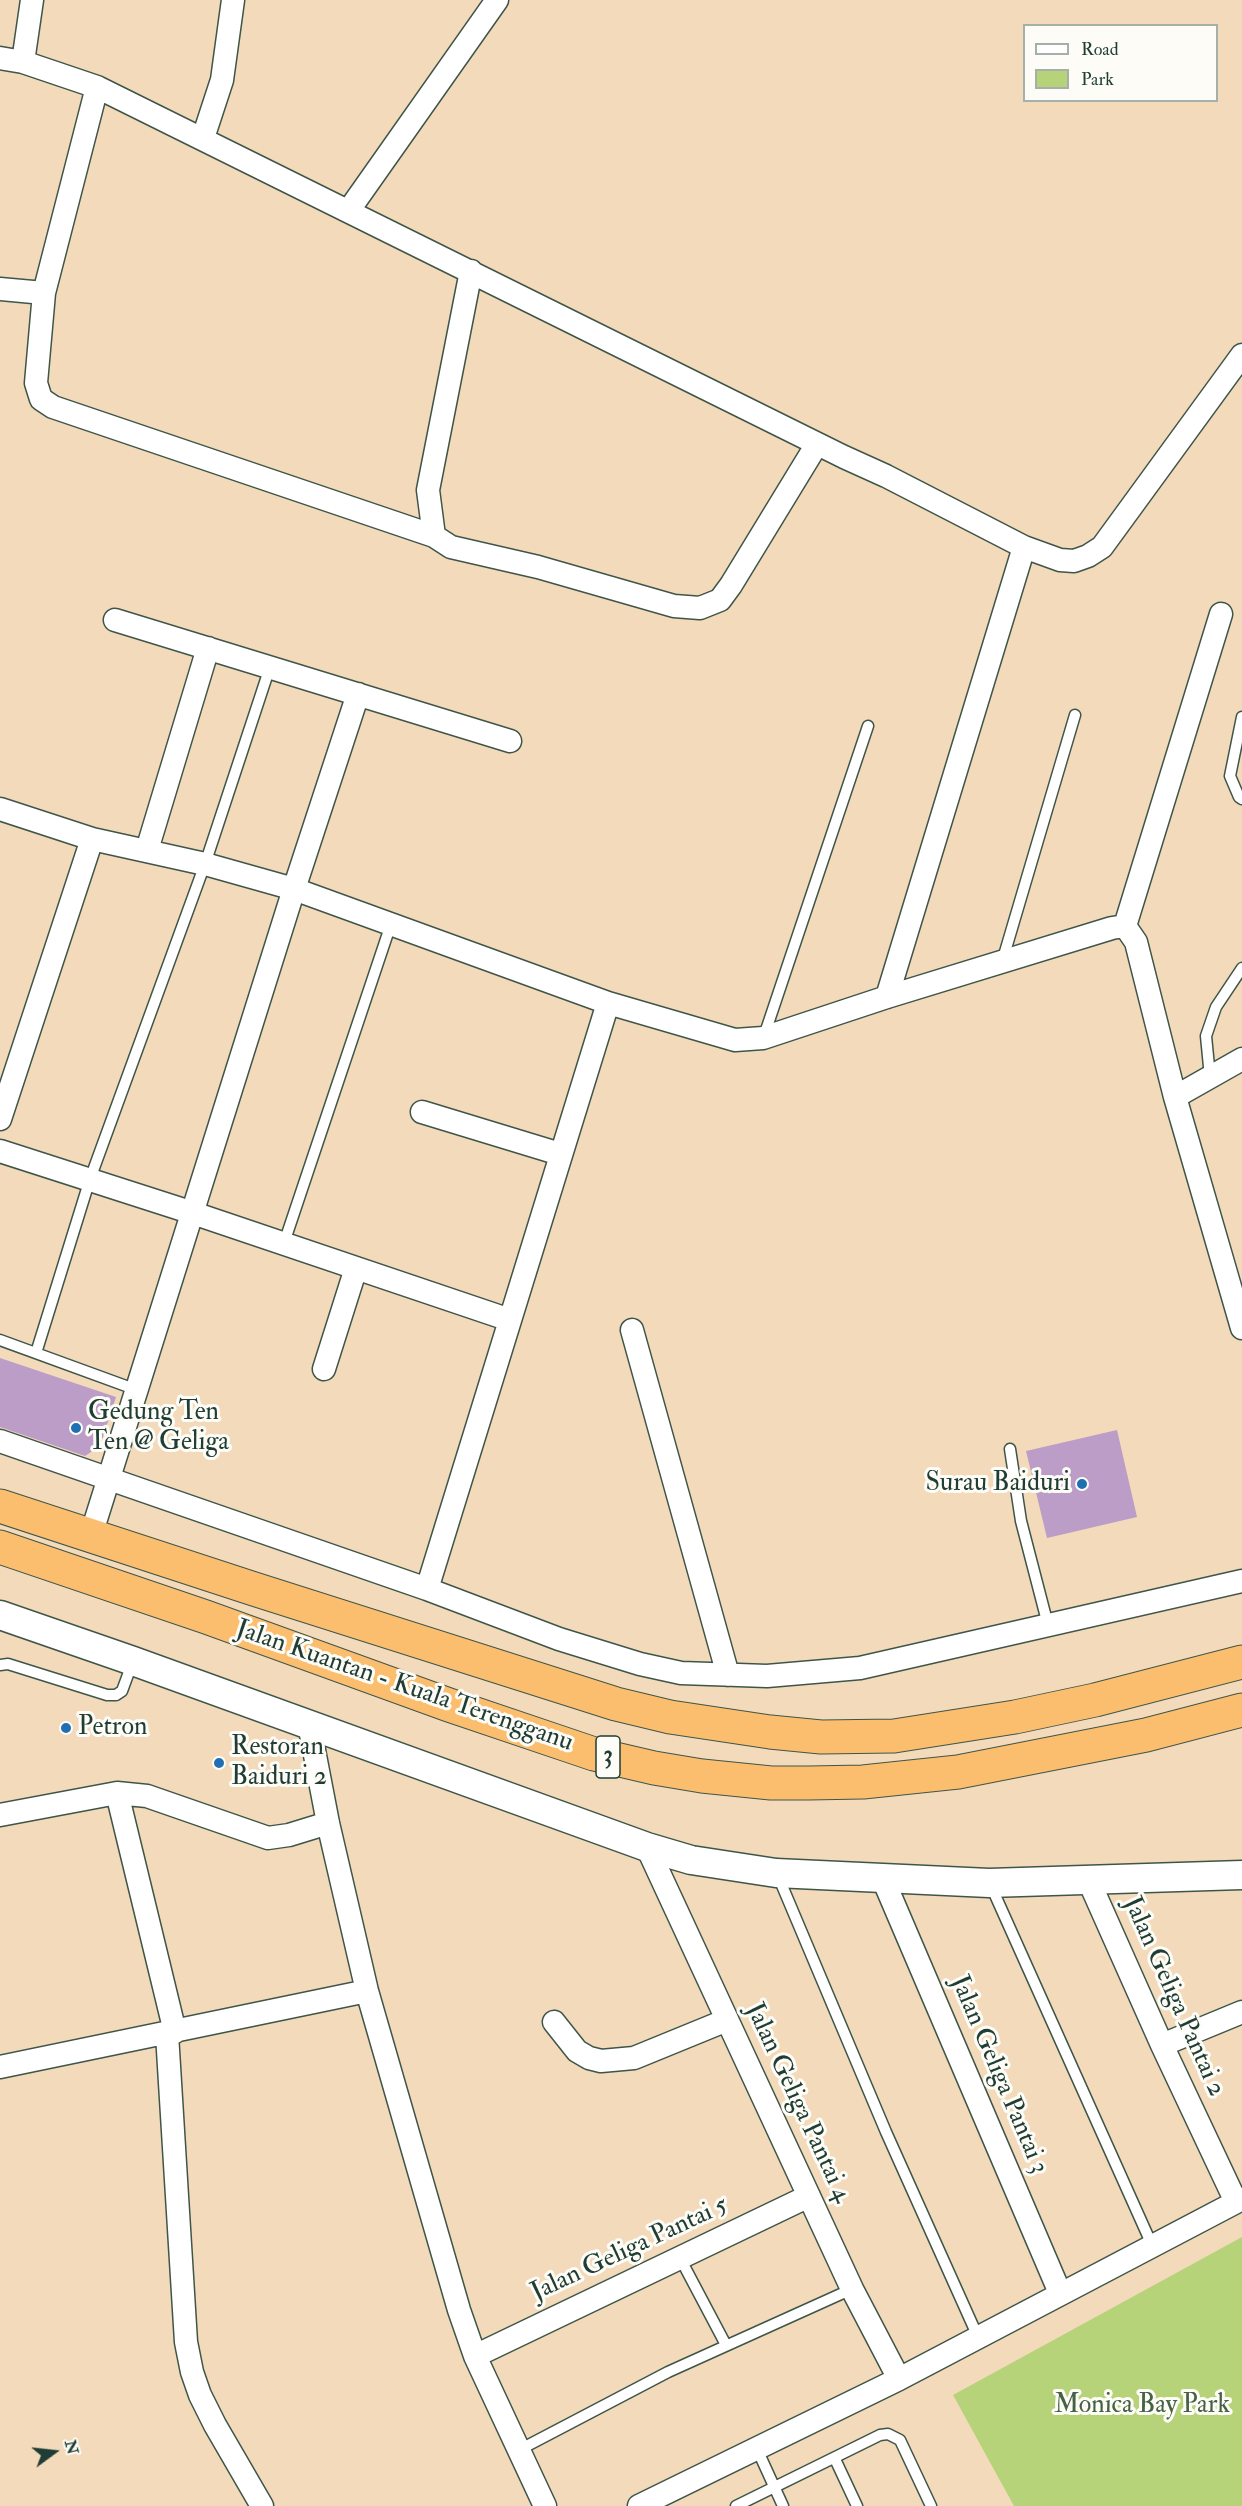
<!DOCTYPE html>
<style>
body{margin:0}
#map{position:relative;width:1242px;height:2506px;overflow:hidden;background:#f2dabb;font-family:"IM FELL Double Pica",serif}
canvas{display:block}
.legend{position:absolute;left:1023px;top:24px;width:195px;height:78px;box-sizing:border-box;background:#fdfcf7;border:2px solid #a4b0a9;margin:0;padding:8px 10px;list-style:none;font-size:18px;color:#1f3d34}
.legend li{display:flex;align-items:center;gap:12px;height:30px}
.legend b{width:30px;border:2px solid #a4b0a9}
.north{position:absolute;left:24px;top:2422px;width:60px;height:60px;-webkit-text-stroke:4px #fdfcf7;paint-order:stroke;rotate:75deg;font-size:16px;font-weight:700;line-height:24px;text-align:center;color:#1f3d34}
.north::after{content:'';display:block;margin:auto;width:21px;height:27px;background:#1f3d34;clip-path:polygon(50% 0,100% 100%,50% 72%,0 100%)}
</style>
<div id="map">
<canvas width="1242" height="2506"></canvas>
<ul class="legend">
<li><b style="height:8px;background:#fff"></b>Road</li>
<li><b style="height:16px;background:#b7d379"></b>Park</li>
</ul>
<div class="north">N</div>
</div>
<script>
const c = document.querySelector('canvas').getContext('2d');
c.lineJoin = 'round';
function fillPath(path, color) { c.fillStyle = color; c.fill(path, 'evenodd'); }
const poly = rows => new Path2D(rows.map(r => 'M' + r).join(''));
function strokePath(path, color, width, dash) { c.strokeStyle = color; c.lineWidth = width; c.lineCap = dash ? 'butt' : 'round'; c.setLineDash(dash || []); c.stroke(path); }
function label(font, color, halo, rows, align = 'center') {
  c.font = font + ' "IM FELL Double Pica",serif'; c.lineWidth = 6; c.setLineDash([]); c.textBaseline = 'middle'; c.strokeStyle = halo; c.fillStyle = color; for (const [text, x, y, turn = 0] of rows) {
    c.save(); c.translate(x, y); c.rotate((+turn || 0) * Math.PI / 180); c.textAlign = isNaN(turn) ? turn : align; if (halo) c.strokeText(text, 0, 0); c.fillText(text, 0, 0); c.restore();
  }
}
fillPath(poly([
 [1242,2237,1242,2506,1014,2506,953,2395]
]), '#b7d379');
fillPath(poly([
 [0,1358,116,1397,100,1446,85,1456,0,1427],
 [1117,1430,1137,1517,1047,1538,1026,1451]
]), '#bb9dc7');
const service = poly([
 [1242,717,1230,776,1239,797,1242,799],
 [1002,962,1075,715],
 [764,1036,868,726],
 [1210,1077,1206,1036,1216,1007,1242,968],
 [284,1243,391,924],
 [0,1340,137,1390],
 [36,1353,90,1179,205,864,270,667],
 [1010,1449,1021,1521,1048,1625],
 [0,1665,8,1664,107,1695,116,1695,122,1691,133,1661],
 [778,1876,886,2132,978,2337],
 [991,1886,1152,2245],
 [680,2258,726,2345],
 [757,2449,783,2506],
 [519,2450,668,2372,852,2289],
 [835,2459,857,2506],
 [736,2506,880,2435,888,2434,900,2440,931,2506]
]);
const minor = poly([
 [0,58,23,62,97,87,844,457,886,476,1024,547,1060,560,1074,561,1088,556,1102,547,1242,355],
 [23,62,32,0],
 [97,87,44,293,36,383,41,399,53,407,434,536],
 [203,138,222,80,233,0],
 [349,210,497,0],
 [471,271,428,490,434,536,451,547,538,567,674,606,700,608,720,600,731,585,817,444],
 [0,289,44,293],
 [115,620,510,741],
 [0,809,92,839,205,864,294,889,608,1003,735,1040,763,1038,887,997,1112,928,1125,926,1136,942,1175,1097,1242,1328],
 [147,850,208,648],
 [1125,926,1221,614],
 [887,997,1024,547],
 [1175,1097,1242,1059],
 [422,1112,560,1154],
 [0,1119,92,839],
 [0,1151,193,1213,510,1320],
 [632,1330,728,1675],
 [324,1369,356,1268],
 [0,1441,427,1589,559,1639,640,1664,681,1673,767,1676,860,1668,1242,1581],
 [91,1535,294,889,358,694],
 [427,1589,608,1003],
 [309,1724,328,1823,367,1991,459,2310,475,2356,545,2506],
 [117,1793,175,2032],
 [0,1815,117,1793,147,1796,268,1838,289,1835,328,1823],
 [647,1847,852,2289,899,2379],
 [883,1879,1060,2293],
 [1088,1879,1162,2045,1236,2202],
 [554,2022,577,2051,589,2058,601,2061,634,2058,727,2020],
 [167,2034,186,2342,192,2372,200,2395,215,2425,262,2506],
 [1162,2045,1242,2012],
 [0,2067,367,1991],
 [475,2356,809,2196],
 [639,2506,899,2379,1242,2199]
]);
const tertiary = poly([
 [0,1615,133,1661,647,1847,691,1860,776,1873,989,1883,1242,1875]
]);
const trunk = poly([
 [0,1506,254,1589,616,1704,670,1717,770,1732,821,1737,894,1736,1015,1717,1095,1700,1242,1662],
 [0,1547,206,1617,449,1705,594,1754,654,1768,702,1776,771,1783,809,1783,863,1782,958,1772,1146,1735,1242,1710]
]);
strokePath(service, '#3f5548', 13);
strokePath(minor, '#3f5548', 25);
strokePath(tertiary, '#3f5548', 31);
strokePath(trunk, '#3f5548', 35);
strokePath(service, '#fff', 10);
strokePath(minor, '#fff', 22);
strokePath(tertiary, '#fff', 28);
strokePath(trunk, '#fbbd6e', 33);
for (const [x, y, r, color] of [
 [76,1428,6,"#1f6fb2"],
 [1082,1484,6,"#1f6fb2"],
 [66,1728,6,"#1f6fb2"],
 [219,1763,6,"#1f6fb2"]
]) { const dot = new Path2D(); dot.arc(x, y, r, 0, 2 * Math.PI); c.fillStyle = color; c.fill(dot); strokePath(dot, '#fdfcf7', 2); }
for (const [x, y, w] of [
 [608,1757,24]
]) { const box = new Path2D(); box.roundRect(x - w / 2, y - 21, w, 42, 4.5); c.fillStyle = '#fdfcf7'; c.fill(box); strokePath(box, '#1f3d34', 1.5); }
label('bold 24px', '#1f3d34', null, [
 ["3",608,1757]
]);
label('26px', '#1f3d34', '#fdfcf7', [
 ["Gedung Ten",88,1413],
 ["Ten @ Geliga",88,1443],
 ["Surau Baiduri",1070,1484,"right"],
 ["Petron",78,1728],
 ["Restoran",231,1748],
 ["Baiduri 2",231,1778]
], 'left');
label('26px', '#1f3d34', '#fdfcf7', [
 ["Jalan Kuantan - Kuala Terengganu",404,1687,19],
 ["Jalan Geliga Pantai 2",1173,1997,66],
 ["Jalan Geliga Pantai 3",998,2075,67],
 ["Jalan Geliga Pantai 4",797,2103,65],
 ["Jalan Geliga Pantai 5",630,2250,-25]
]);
label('26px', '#456245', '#fdfcf7', [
 ["Monica Bay Park",1142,2406]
]);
</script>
